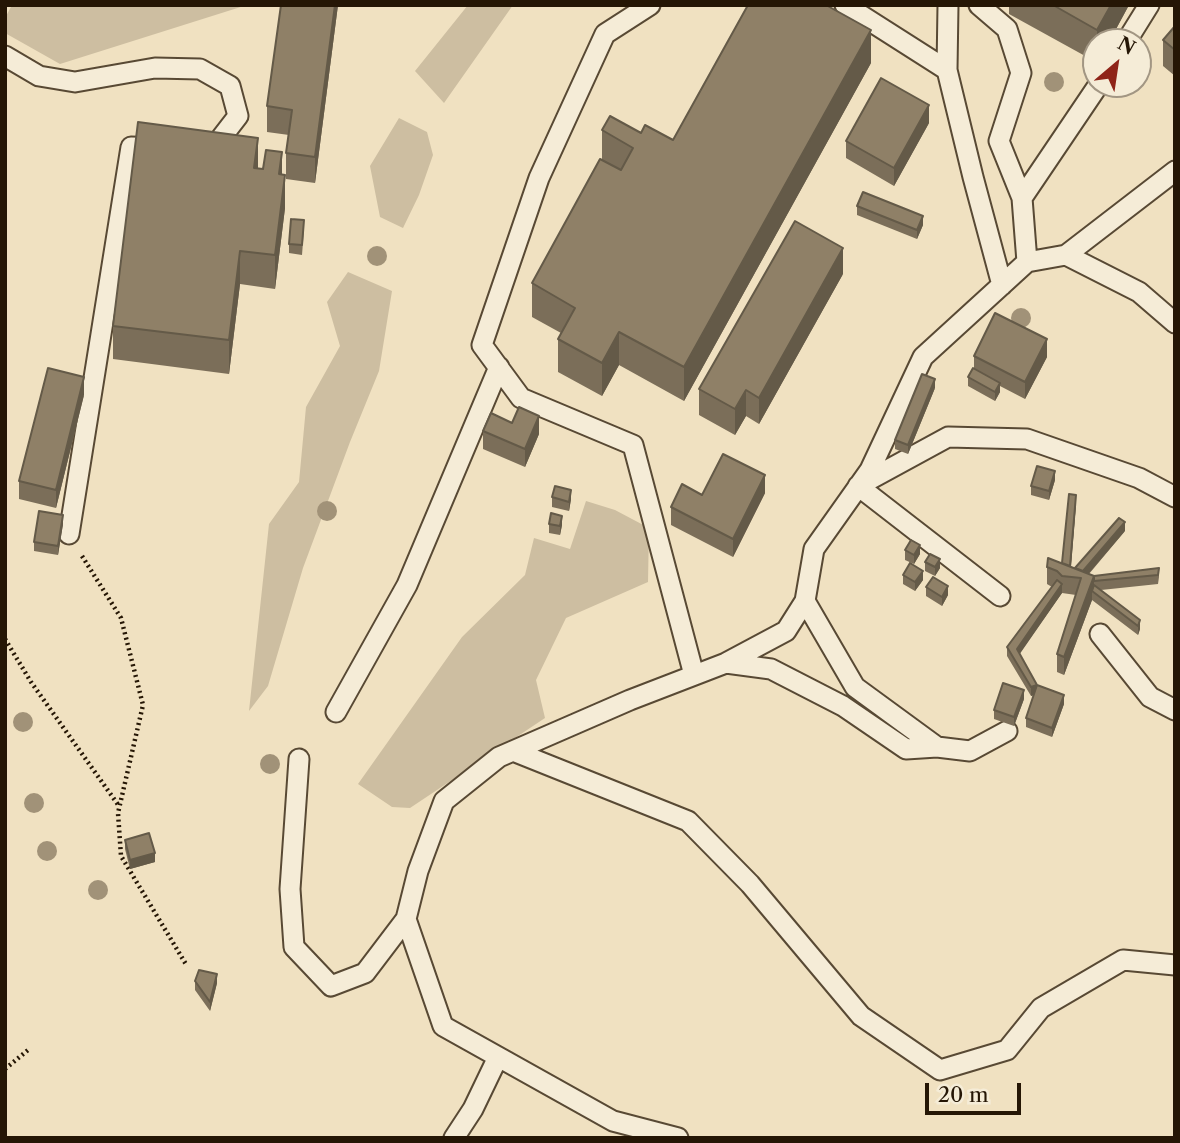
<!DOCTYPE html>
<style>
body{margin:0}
#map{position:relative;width:1180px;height:1143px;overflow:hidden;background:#f0e1c1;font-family:"Libre Caslon Text",serif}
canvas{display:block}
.frame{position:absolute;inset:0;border:7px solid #251605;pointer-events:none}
.north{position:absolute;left:1082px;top:28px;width:70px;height:70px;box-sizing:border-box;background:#f5ecd7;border:2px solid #a29683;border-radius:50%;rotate:29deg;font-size:19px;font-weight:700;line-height:28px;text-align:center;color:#251605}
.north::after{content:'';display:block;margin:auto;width:24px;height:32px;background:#8f2418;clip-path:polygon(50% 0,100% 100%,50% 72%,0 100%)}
.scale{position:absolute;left:925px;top:1083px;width:96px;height:32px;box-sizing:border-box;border:4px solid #251605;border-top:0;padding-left:9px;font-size:21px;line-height:24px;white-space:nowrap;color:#251605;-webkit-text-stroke:5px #f5ecd7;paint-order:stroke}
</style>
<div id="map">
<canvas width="1180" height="1143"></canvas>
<div class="frame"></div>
<div class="north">N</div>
<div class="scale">20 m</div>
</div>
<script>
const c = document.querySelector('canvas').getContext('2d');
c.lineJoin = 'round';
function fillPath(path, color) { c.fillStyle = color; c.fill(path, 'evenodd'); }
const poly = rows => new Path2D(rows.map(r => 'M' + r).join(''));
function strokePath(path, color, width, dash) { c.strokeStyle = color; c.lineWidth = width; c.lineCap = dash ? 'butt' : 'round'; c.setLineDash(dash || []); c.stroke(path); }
fillPath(poly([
 [12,5,247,5,60,64,5,33,5,18],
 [468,5,513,5,444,103,415,71],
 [399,118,427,132,433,155,419,195,403,228,380,217,370,166],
 [348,272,392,291,379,371,350,442,303,568,268,686,249,711,269,524,299,482,306,407,340,346,327,302],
 [586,501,615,510,649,528,648,582,566,618,536,680,545,718,410,808,392,807,358,784,462,637,525,575,534,538,570,549]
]), '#cdbea1');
const service = poly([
 [650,5,605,34,539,178,482,345,521,398,633,445,694,675],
 [845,5,947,70],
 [948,5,947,70,973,177,1002,285],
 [979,5,1007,29,1021,73,999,141,1022,198],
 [1126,42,1149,5],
 [5,56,39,76,75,82,155,68,200,69,230,86,238,116,211,151,208,150],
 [1066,255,1139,292,1175,323],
 [1027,262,1022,198,1099,84],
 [69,534,131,147,161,148],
 [1000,596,858,486,948,437,1027,439,1139,478,1175,497],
 [805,601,855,687,937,747,970,751,1007,731],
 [1100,634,1150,697,1175,710],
 [726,663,771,669,843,706,906,749,937,747],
 [336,712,407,585,499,367],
 [513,751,688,821,750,884,861,1016,940,1070,1007,1050,1041,1008,1123,960,1175,965],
 [299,759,290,889,294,947,331,986,365,973,406,919,418,871,444,801,499,757,630,700,726,663,786,631,805,601,814,549,870,470,923,357,1027,262,1066,255,1175,171],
 [406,919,443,1026,613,1121,678,1138],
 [454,1138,473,1109,498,1057]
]);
strokePath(service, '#584934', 23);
strokePath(poly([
 [82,556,121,618,143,705,118,813,121,856,187,966],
 [5,639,31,682,119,806],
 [5,1069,28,1050]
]), '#251605', 4.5, [2, 3.5]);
strokePath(service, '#f5ecd7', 19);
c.fillStyle = '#a19278';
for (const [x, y] of [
 [1054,82],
 [377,256],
 [1021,318],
 [327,511],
 [23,722],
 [270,764],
 [34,803],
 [47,851],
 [98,890]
]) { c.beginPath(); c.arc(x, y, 10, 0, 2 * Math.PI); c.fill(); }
fillPath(poly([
 [281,5,338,5,315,183,286,179,286,153,289,135,267,132,267,106],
 [1009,5,1129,5,1109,42,1096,42,1096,62,1009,14],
 [1175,26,1175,76,1163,66,1163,40],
 [871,63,684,401,619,365,602,396,558,372,558,339,561,333,532,317,532,283,602,160,602,130,641,133,673,140],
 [929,123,894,186,846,158,846,141],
 [258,169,282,174,285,208,275,289,240,284,229,374,113,359,113,326],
 [857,206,923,225,917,239,857,215],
 [304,229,302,255,289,253,289,244],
 [843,274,759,424,746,416,735,435,699,415,699,389],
 [974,356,1047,357,1025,399,1000,386,1000,392,995,401,968,386,968,377,974,368],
 [935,388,908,454,895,449,895,440],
 [84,395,56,508,19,499,19,481],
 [483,431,539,434,525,467,483,449],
 [1055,480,1049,500,1031,495,1031,486],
 [765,493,733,557,671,525,671,507,702,495],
 [552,497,571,499,569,511,552,507],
 [1076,504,1071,567,1075,568,1125,531,1089,574,1094,576,1159,568,1159,577,1158,584,1101,590,1140,620,1140,629,1138,635,1092,600,1064,675,1057,672,1057,654,1076,595,1062,593,1019,654,1037,685,1064,704,1052,737,1026,727,1026,718,1034,695,1031,696,1007,656,1007,647,1052,587,1047,584,1047,567,1062,563],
 [63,524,58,555,34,551,34,542],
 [549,524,562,525,560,535,549,533],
 [905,550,920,554,914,564,905,560],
 [925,562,940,568,935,576,925,571],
 [903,575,923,580,915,591,903,584],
 [926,587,948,595,942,606,926,596],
 [1024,699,1014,726,994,719,994,710],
 [125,840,155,862,130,869,125,849],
 [195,981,217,983,210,1011,195,990]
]), '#7b6e59');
fillPath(poly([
 [335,5,338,5,315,183,315,157],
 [1111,5,1129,5,1109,42,1097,42,1097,30],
 [871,30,871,63,684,401,684,367],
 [929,105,929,123,894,186,894,168],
 [258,138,258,172,254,168],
 [282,152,282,185,279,174],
 [285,175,285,208,275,289,275,255],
 [923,216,923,225,917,239,917,230],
 [843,248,843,274,759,424,759,398],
 [240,251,240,284,229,374,229,340],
 [619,332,619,365,602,396,602,363],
 [1047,339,1047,357,1025,399,1025,382],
 [84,377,84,395,56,508,56,490],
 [935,379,935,388,908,454,908,445],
 [1000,383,1000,392,995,401,995,392],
 [746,390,746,416,735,435,735,409],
 [539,416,539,434,525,467,525,449],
 [1055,471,1055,480,1049,500,1049,491],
 [765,475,765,493,733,557,733,539],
 [571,490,571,499,569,511,569,502],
 [1076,495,1076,504,1070,575,1069,575],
 [63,515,63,524,58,555,58,546],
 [562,516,562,525,560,535,560,526],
 [1125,522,1125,531,1083,580,1081,578,1077,578],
 [920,545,920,554,914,564,914,555],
 [940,559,940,568,935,576,935,567],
 [923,571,923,580,915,591,915,582],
 [1094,576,1094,592,1092,591,1092,600,1064,675,1064,657],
 [1062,584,1062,593,1017,658,1017,649],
 [948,586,948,595,942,606,942,597],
 [1140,620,1140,629,1138,635,1138,626],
 [1037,685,1037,694,1031,696,1031,687],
 [1024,690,1024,699,1014,726,1014,717],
 [1064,695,1064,704,1052,737,1052,728],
 [155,853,155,862,130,869,130,860],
 [217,974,217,983,210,1011,210,1002]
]), '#645a48');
const building = poly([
 [281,5,335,5,315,157,286,153,292,110,267,106,281,5],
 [748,5,826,5,871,30,684,367,619,332,602,363,558,339,575,308,532,283,600,159,621,170,633,148,602,130,610,116,641,133,645,125,673,140,748,5],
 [1053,5,1111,5,1097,30,1053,5],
 [1175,26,1175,50,1163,40,1175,26],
 [881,78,929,105,894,168,846,141,881,78],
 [138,122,258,138,254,168,263,169,266,150,282,152,279,174,285,175,275,255,240,251,229,340,113,326,138,122],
 [863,192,923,216,917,230,857,206,863,192],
 [291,219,304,220,302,245,289,244,291,219],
 [795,221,843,248,759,398,746,390,735,409,699,389,795,221],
 [995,313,1047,339,1025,382,974,356,995,313],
 [48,368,84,377,56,490,19,481,48,368],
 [973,368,1000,383,995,392,968,377,973,368],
 [922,374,935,379,908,445,895,440,922,374],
 [519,407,539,416,525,449,483,431,491,413,512,423,519,407],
 [723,454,765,475,733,539,671,507,682,484,702,495,723,454],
 [1037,466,1055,471,1049,491,1031,486,1037,466],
 [555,486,571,490,569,502,552,497,555,486],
 [1069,494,1076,495,1070,566,1062,563,1069,494],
 [39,511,63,515,58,546,34,542,39,511],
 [551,513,562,516,560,526,549,524,551,513],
 [1119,518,1125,522,1083,571,1075,568,1119,518],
 [911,540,920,545,914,555,905,550,911,540],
 [930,554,940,559,935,567,925,562,930,554],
 [1048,558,1094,576,1064,657,1057,654,1081,578,1062,576,1057,571,1047,567,1048,558],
 [910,563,923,571,915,582,903,575,910,563],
 [1159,568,1158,575,1094,581,1094,576,1159,568],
 [933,577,948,586,942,597,926,587,933,577],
 [1057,580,1062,584,1017,649,1037,685,1031,687,1007,647,1057,580],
 [1094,585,1140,620,1138,626,1092,591,1094,585],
 [1003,683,1024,690,1014,717,994,710,1003,683],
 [1037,685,1064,695,1052,728,1026,718,1037,685],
 [149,833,155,853,130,860,125,840,149,833],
 [199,970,217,974,210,1002,195,981,199,970]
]);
fillPath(building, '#8f8067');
strokePath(building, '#645a48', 2);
</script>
